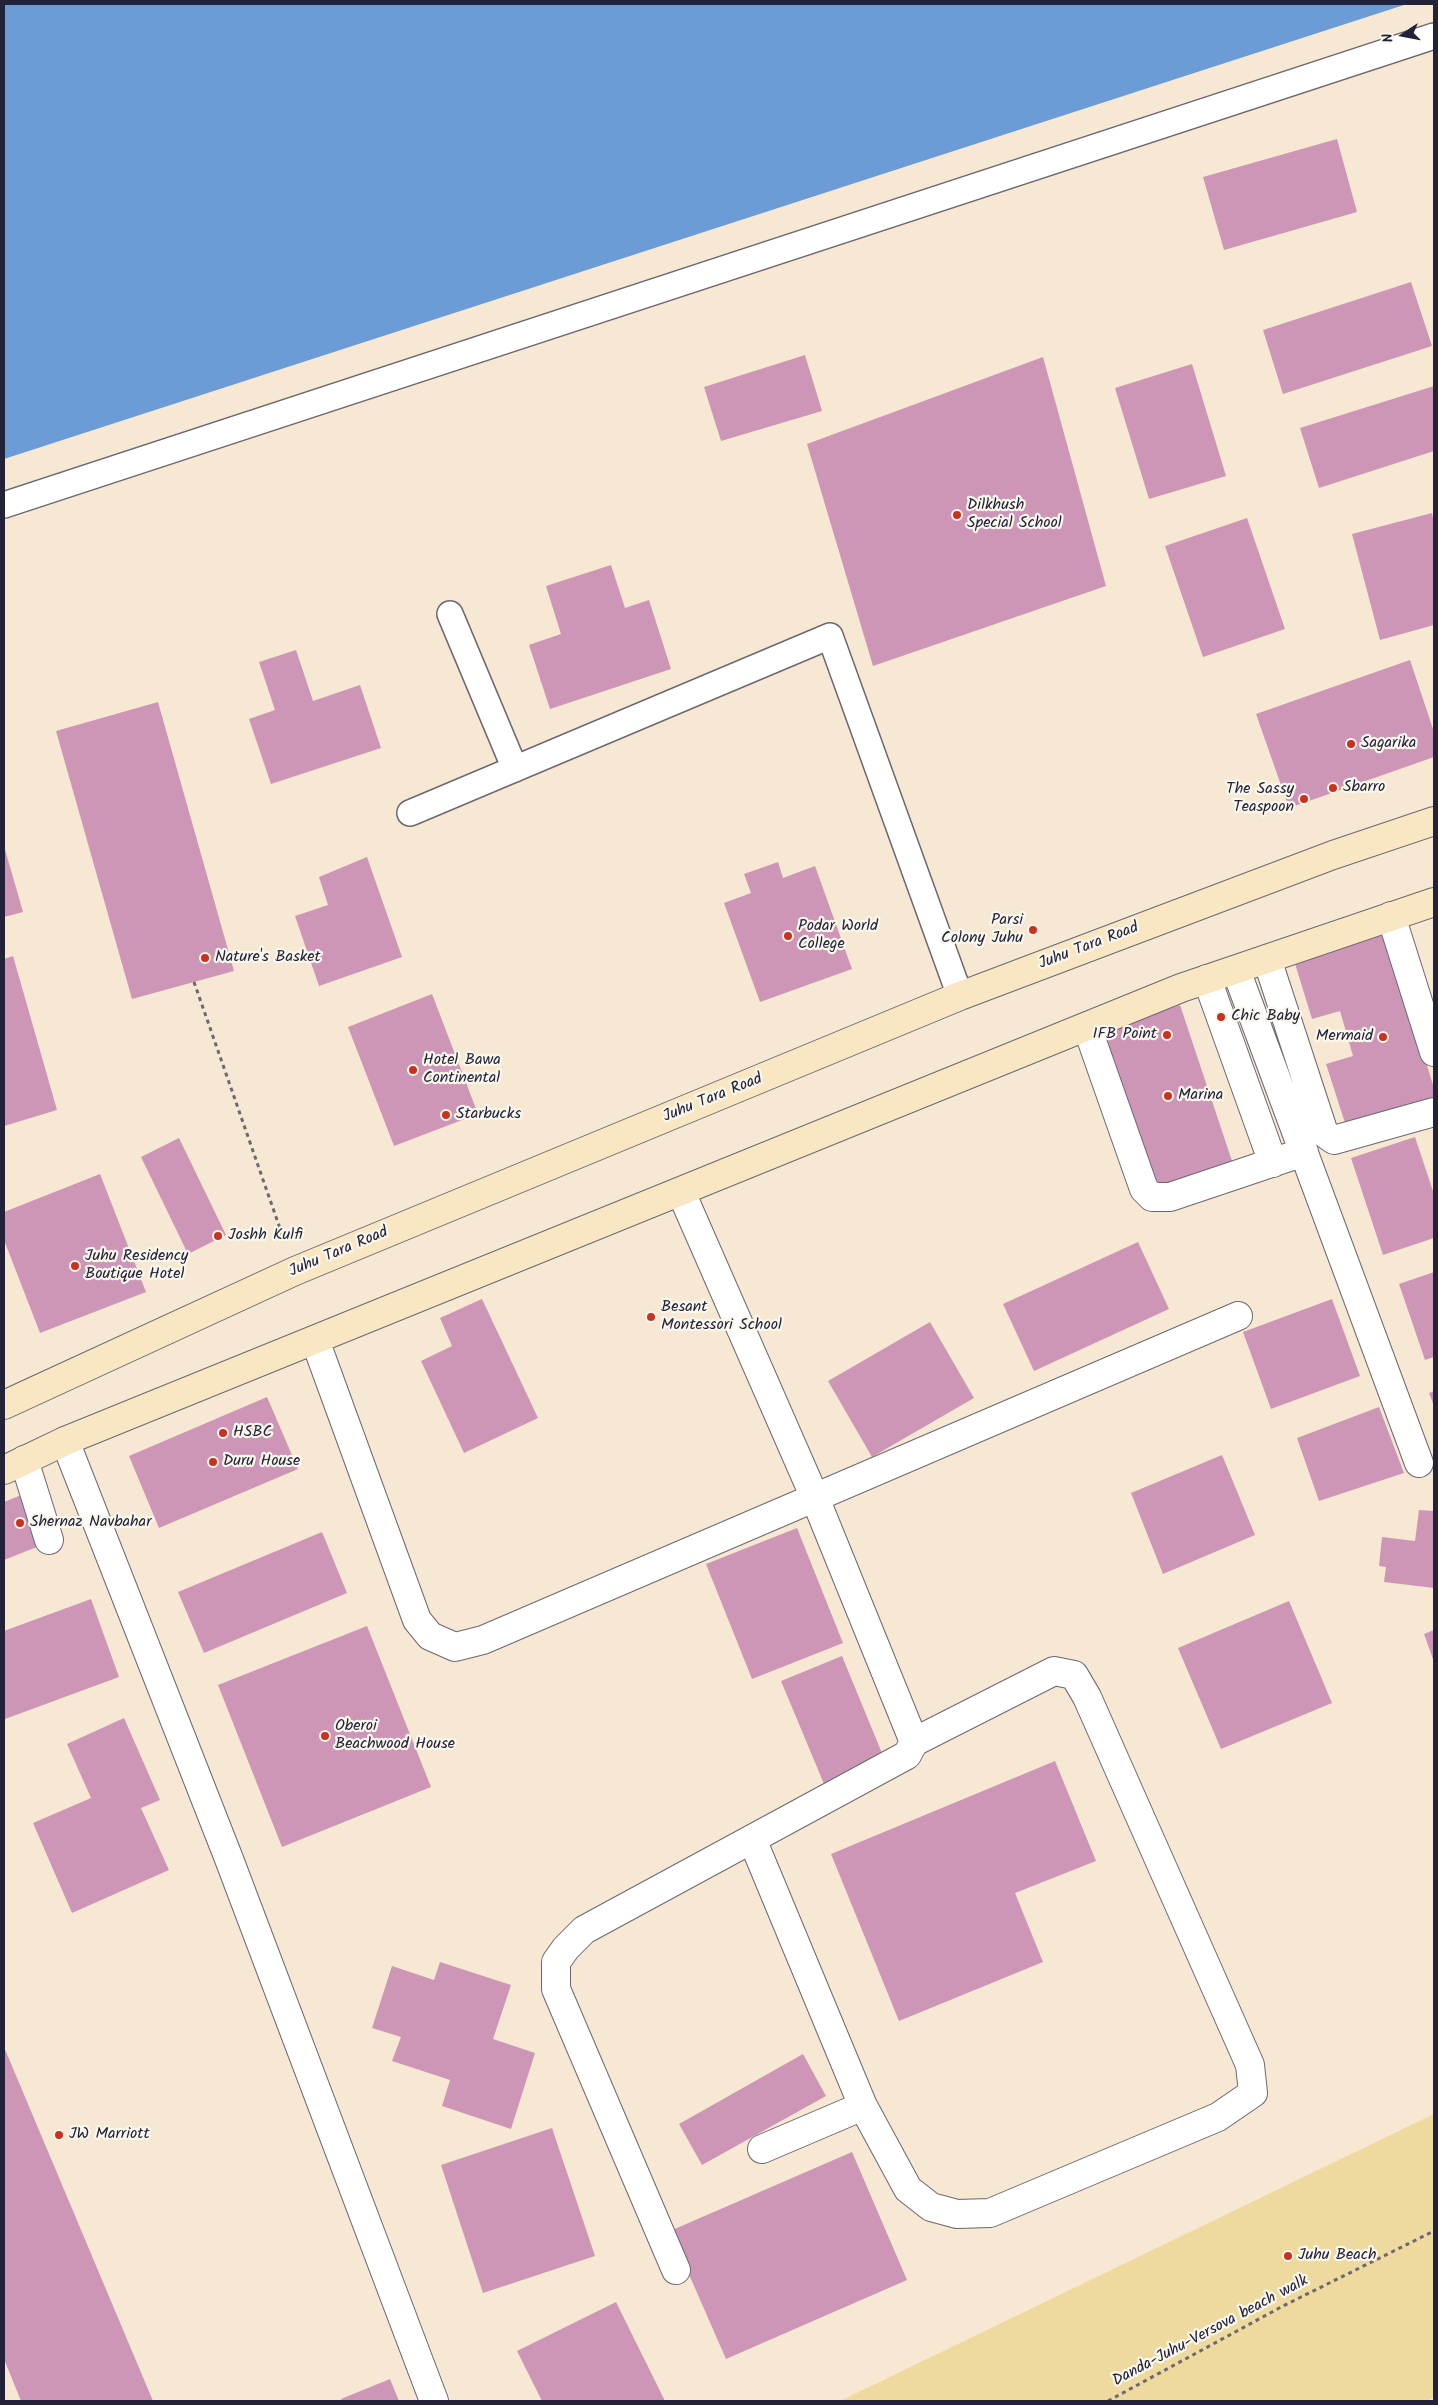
<!DOCTYPE html>
<style>
body{margin:0}
#map{position:relative;width:1438px;height:2405px;overflow:hidden;background:#f6e8d2;font-family:Kalam,sans-serif}
canvas{display:block}
.frame{position:absolute;inset:0;border:5px solid #22223b;pointer-events:none}
.north{position:absolute;left:1378px;top:10px;width:50px;height:50px;-webkit-text-stroke:4px #fbf7ec;paint-order:stroke;rotate:259deg;font-size:14px;font-weight:700;line-height:20px;text-align:center;color:#22223b}
.north::after{content:'';display:block;margin:auto;width:18px;height:22px;background:#22223b;clip-path:polygon(50% 0,100% 100%,50% 72%,0 100%)}
</style>
<div id="map">
<canvas width="1438" height="2405"></canvas>
<div class="frame"></div>
<div class="north">N</div>
</div>
<script>
const c = document.querySelector('canvas').getContext('2d');
c.lineJoin = 'round';
function fillPath(path, color) { c.fillStyle = color; c.fill(path, 'evenodd'); }
const poly = rows => new Path2D(rows.map(r => 'M' + r).join(''));
function strokePath(path, color, width, dash) { c.strokeStyle = color; c.lineWidth = width; c.lineCap = dash ? 'butt' : 'round'; c.setLineDash(dash || []); c.stroke(path); }
function label(font, color, halo, rows, align = 'center') {
  c.font = font + ' Kalam,sans-serif'; c.lineWidth = 4.5; c.setLineDash([]); c.textBaseline = 'middle'; c.strokeStyle = halo; c.fillStyle = color; for (const [text, x, y, turn = 0] of rows) {
    c.save(); c.translate(x, y); c.rotate((+turn || 0) * Math.PI / 180); c.textAlign = isNaN(turn) ? turn : align; if (halo) c.strokeText(text, 0, 0); c.fillText(text, 0, 0); c.restore();
  }
}
fillPath(poly([
 [1434,2114,1434,2397,1427,2401,840,2401]
]), '#eeda9e');
fillPath(poly([
 [4,4,1407,4,4,459]
]), '#6b9cd5');
fillPath(poly([
 [1337,139,1357,212,1224,250,1203,177],
 [1411,282,1432,346,1283,394,1263,330],
 [805,355,822,411,721,441,704,387],
 [1043,357,1106,586,873,666,807,444],
 [1192,364,1226,476,1149,499,1115,388],
 [1434,386,1434,451,1319,488,1300,428],
 [1432,513,1434,523,1434,625,1380,640,1352,534],
 [1247,518,1285,629,1203,657,1165,546],
 [611,565,625,608,649,600,671,669,550,709,529,645,561,634,546,586],
 [296,650,313,701,360,685,381,748,271,784,249,719,275,710,259,662],
 [1410,660,1434,732,1434,757,1289,808,1256,714],
 [158,702,234,971,132,999,56,731],
 [4,846,23,912,4,917],
 [367,857,402,957,319,986,295,916,328,905,319,877],
 [778,862,783,878,815,866,852,969,760,1002,724,903,751,893,744,874],
 [1384,928,1434,1088,1434,1097,1346,1126,1326,1064,1353,1056,1340,1011,1312,1019,1293,957],
 [13,956,57,1110,4,1126,4,959],
 [432,994,478,1114,394,1146,348,1027],
 [1180,1005,1232,1161,1156,1187,1104,1031],
 [1415,1137,1434,1194,1434,1238,1383,1255,1351,1158],
 [179,1138,226,1235,188,1254,141,1157],
 [100,1174,146,1292,40,1333,4,1240,4,1212],
 [1138,1242,1169,1309,1034,1371,1003,1304],
 [1434,1272,1434,1357,1425,1360,1399,1284],
 [482,1299,538,1418,464,1453,421,1361,452,1346,440,1318],
 [1332,1299,1360,1376,1271,1409,1243,1332],
 [930,1322,974,1398,872,1457,828,1381],
 [1434,1391,1434,1406,1429,1393],
 [267,1397,298,1469,159,1528,129,1456],
 [1379,1407,1404,1473,1319,1501,1297,1438],
 [1222,1455,1255,1535,1163,1574,1131,1493],
 [26,1493,42,1545,4,1560,4,1502],
 [1419,1510,1434,1511,1434,1588,1384,1582,1386,1567,1379,1566,1382,1537,1415,1541],
 [797,1528,843,1643,752,1679,706,1564],
 [322,1532,347,1593,204,1653,178,1592],
 [91,1599,119,1677,5,1719,4,1631],
 [1289,1601,1332,1703,1221,1749,1178,1648],
 [367,1626,431,1787,282,1847,218,1685],
 [1434,1630,1434,1662,1424,1634],
 [842,1656,884,1758,824,1784,781,1681],
 [124,1718,160,1800,141,1808,169,1870,72,1913,33,1823,91,1798,67,1744],
 [1055,1761,1096,1861,1015,1893,1043,1962,899,2021,831,1854],
 [440,1962,511,1985,493,2039,535,2053,511,2129,442,2106,450,2080,392,2061,401,2037,372,2028,392,1966,434,1980],
 [4,2047,153,2401,21,2401,4,2359],
 [803,2054,826,2096,702,2165,679,2124],
 [552,2128,595,2256,483,2293,441,2165],
 [852,2152,907,2280,726,2359,670,2231],
 [616,2302,665,2401,542,2401,517,2351],
 [390,2379,399,2401,342,2401,341,2399]
]), '#ce96b6');
const service = poly([
 [4,505,1434,36],
 [450,614,515,769],
 [410,813,830,636,960,996]
]);
const minor = poly([
 [1391,916,1434,1052],
 [1267,959,1324,1133,1334,1140,1434,1112],
 [1236,970,1419,1463],
 [1207,979,1273,1163],
 [1087,1027,1144,1189,1152,1197,1170,1197,1304,1152],
 [315,1340,417,1620,430,1636,455,1647,483,1640,1238,1316],
 [65,1441,229,1859,434,2401],
 [24,1460,49,1540],
 [752,1839,863,2106,908,2189,931,2207,957,2214,990,2213,1218,2117,1253,2093,1250,2065,1087,1697,1074,1675,1054,1671,914,1742],
 [762,2149,863,2106],
 [676,2270,556,1989,556,1962,566,1948,584,1930,907,1755,914,1742,815,1498,681,1192]
]);
const secondary = poly([
 [4,1405,295,1271,960,996,1333,855,1434,821],
 [4,1470,65,1441,1181,988,1434,902]
]);
strokePath(service, '#6c6770', 28);
strokePath(minor, '#6c6770', 30);
strokePath(secondary, '#6c6770', 30);
strokePath(poly([
 [194,982,283,1237],
 [1108,2401,1283,2306,1434,2231]
]), '#6c6770', 3, [4, 4]);
strokePath(service, '#fff', 25);
strokePath(minor, '#fff', 28);
strokePath(secondary, '#f9e7c3', 28);
for (const [x, y, r, color] of [
 [957,515,5,"#c8321e"],
 [1351,744,5,"#c8321e"],
 [1333,788,5,"#c8321e"],
 [1304,799,5,"#c8321e"],
 [1033,930,5,"#c8321e"],
 [788,936,5,"#c8321e"],
 [205,958,5,"#c8321e"],
 [1221,1017,5,"#c8321e"],
 [1167,1035,5,"#c8321e"],
 [1383,1037,5,"#c8321e"],
 [413,1070,5,"#c8321e"],
 [1168,1096,5,"#c8321e"],
 [446,1115,5,"#c8321e"],
 [218,1236,5,"#c8321e"],
 [75,1266,5,"#c8321e"],
 [651,1317,5,"#c8321e"],
 [223,1433,5,"#c8321e"],
 [213,1462,5,"#c8321e"],
 [20,1523,5,"#c8321e"],
 [325,1736,5,"#c8321e"],
 [59,2135,5,"#c8321e"],
 [1288,2256,5,"#c8321e"]
]) { const dot = new Path2D(); dot.arc(x, y, r, 0, 2 * Math.PI); c.fillStyle = color; c.fill(dot); strokePath(dot, '#fbf7ec', 2); }
label('16px', '#22223b', '#fbf7ec', [
 ["Dilkhush",967,506],
 ["Special School",967,524],
 ["Sagarika",1361,744],
 ["Sbarro",1343,788],
 ["The Sassy",1294,790,"right"],
 ["Teaspoon",1294,808,"right"],
 ["Parsi",1023,921,"right"],
 ["Colony Juhu",1023,939,"right"],
 ["Podar World",798,927],
 ["College",798,945],
 ["Nature's Basket",215,958],
 ["Chic Baby",1231,1017],
 ["IFB Point",1157,1035,"right"],
 ["Mermaid",1373,1037,"right"],
 ["Hotel Bawa",423,1061],
 ["Continental",423,1079],
 ["Marina",1178,1096],
 ["Starbucks",456,1115],
 ["Joshh Kulfi",228,1236],
 ["Juhu Residency",85,1257],
 ["Boutique Hotel",85,1275],
 ["Besant",661,1308],
 ["Montessori School",661,1326],
 ["HSBC",233,1433],
 ["Duru House",223,1462],
 ["Shernaz Navbahar",30,1523],
 ["Oberoi",335,1727],
 ["Beachwood House",335,1745],
 ["JW Marriott",69,2135],
 ["Juhu Beach",1298,2256]
], 'left');
label('16px', '#22223b', '#fbf7ec', [
 ["Juhu Tara Road",1089,947,-21],
 ["Juhu Tara Road",713,1099,-22],
 ["Juhu Tara Road",339,1253,-23],
 ["Danda-Juhu-Versova beach walk",1211,2332,-28]
]);
</script>
